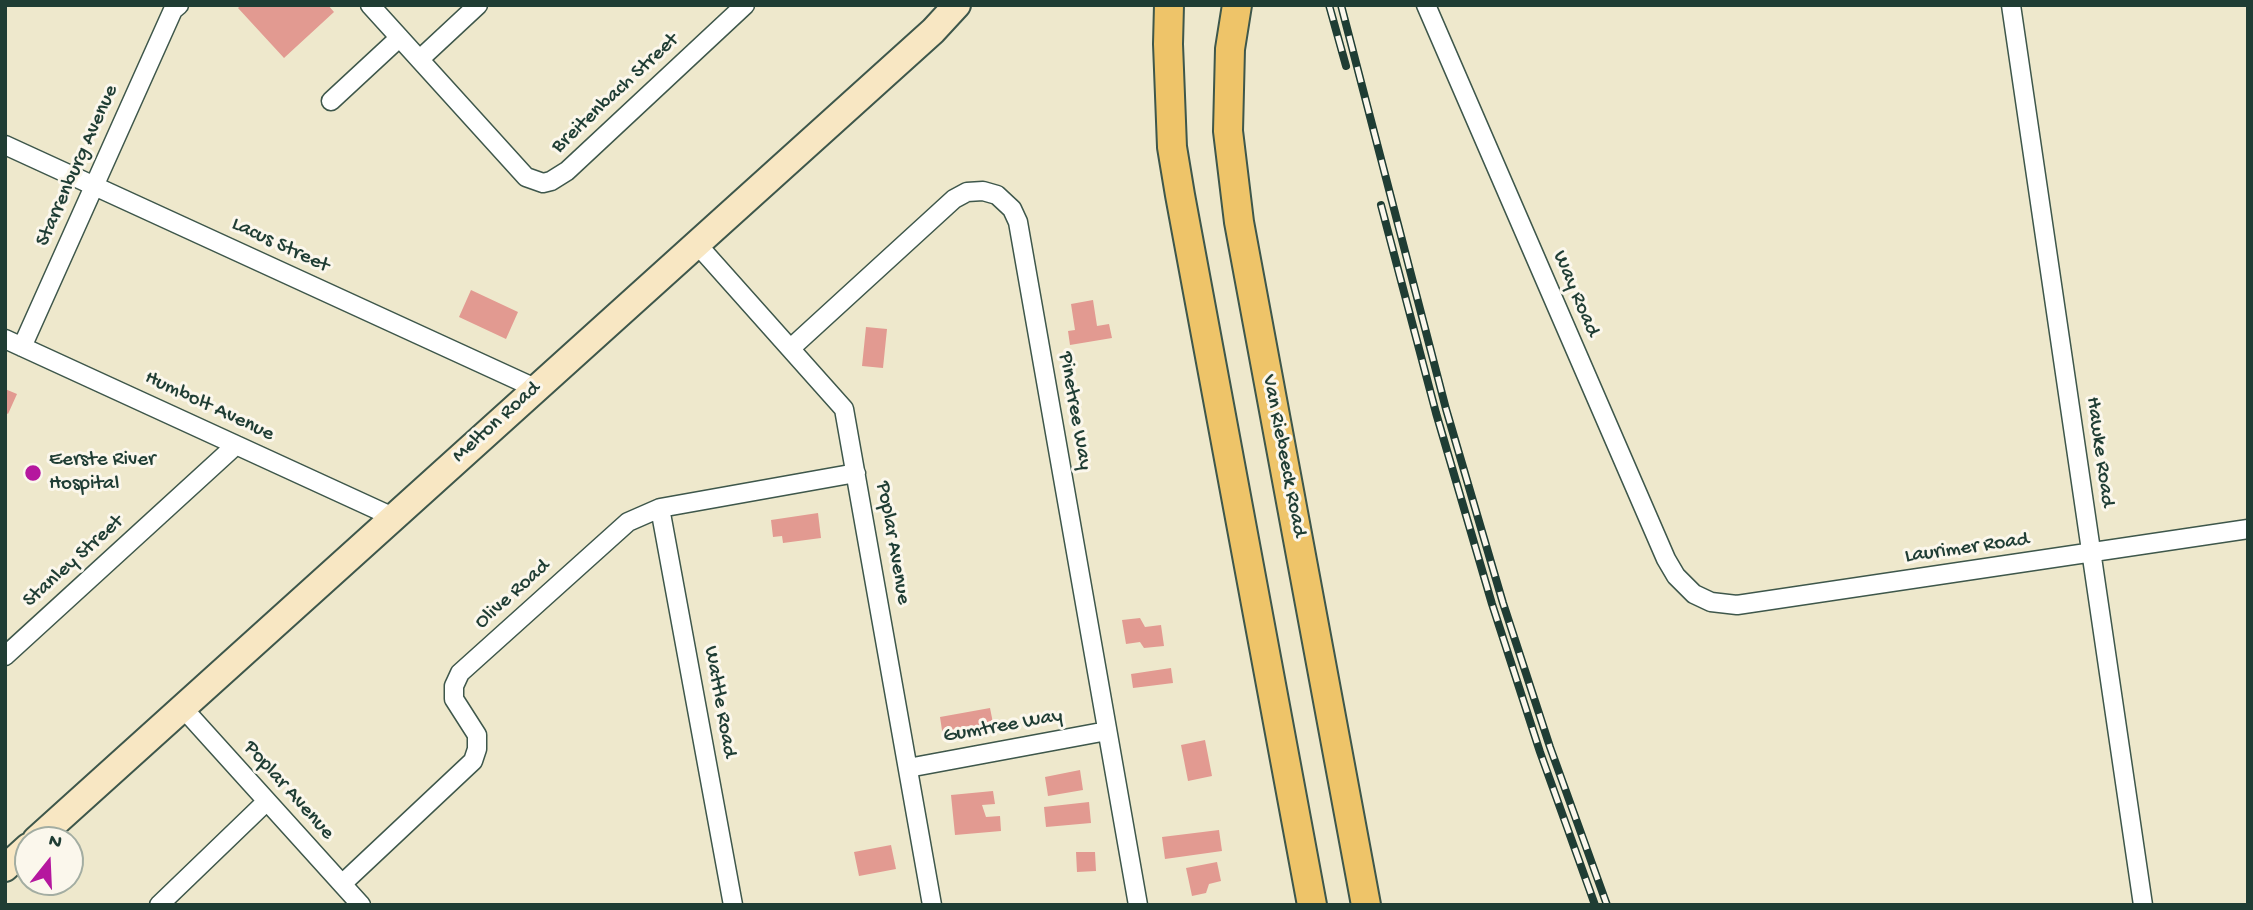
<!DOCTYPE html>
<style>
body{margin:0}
#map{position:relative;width:2253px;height:910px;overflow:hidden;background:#eee8cc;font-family:"Gochi Hand",sans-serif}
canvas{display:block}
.frame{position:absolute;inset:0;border:7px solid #1f3d34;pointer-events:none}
.north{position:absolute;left:14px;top:826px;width:70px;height:70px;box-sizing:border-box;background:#fbf7ec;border:2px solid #a3ada2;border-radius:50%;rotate:18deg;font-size:19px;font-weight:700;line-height:28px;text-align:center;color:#1f3d34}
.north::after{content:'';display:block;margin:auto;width:24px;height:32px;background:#b5179e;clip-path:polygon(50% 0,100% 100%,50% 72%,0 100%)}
</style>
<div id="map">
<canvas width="2253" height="910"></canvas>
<div class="frame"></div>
<div class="north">N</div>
</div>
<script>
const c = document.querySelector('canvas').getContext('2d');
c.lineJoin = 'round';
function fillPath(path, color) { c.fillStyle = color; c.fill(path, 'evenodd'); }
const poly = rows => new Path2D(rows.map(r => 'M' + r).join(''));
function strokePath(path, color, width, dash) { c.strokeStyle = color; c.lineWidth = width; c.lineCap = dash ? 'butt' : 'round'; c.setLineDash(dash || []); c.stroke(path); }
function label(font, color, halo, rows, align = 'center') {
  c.font = font + ' "Gochi Hand",sans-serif'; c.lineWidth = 6; c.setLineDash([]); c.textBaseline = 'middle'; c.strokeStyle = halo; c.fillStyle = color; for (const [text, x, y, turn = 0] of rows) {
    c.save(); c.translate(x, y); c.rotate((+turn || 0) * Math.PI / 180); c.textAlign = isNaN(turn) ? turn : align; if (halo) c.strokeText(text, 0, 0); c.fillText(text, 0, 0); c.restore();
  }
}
fillPath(poly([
 [241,5,328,5,334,12,284,58,238,8],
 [471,290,518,312,506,339,459,317],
 [1093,300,1097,326,1109,324,1112,338,1070,345,1068,331,1075,330,1071,304],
 [866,327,887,329,883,368,862,366],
 [5,389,17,394,8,414,5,412],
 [818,513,821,538,783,543,782,536,773,537,771,520],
 [1140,618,1145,627,1161,625,1164,646,1144,648,1140,642,1126,644,1122,620],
 [1171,668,1173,683,1133,688,1131,674],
 [990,708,994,728,943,737,940,717],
 [1205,740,1212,776,1188,781,1181,745],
 [1080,770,1083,790,1048,796,1045,777],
 [993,791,995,804,982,805,986,817,1000,816,1001,831,955,835,951,795],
 [1089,802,1091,823,1046,827,1044,807],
 [1219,830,1222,851,1165,859,1162,837],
 [891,845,896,869,859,876,854,852],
 [1076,852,1095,852,1096,871,1077,872],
 [1217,862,1221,881,1209,884,1206,893,1192,896,1186,868]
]), '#e29a91');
const street = poly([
 [370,5,526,177,543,183,551,181,567,171,745,5],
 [1426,5,1666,559,1676,576,1694,594,1711,602,1737,605,2248,529],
 [2011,5,2143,905],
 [420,59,478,5],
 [331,101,399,38],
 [5,145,535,388],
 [696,243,844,409,932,905],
 [5,339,393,517],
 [22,347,173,10,179,5],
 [791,348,954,199,967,192,983,191,997,195,1012,209,1018,222,1138,905],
 [660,508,733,905],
 [5,656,236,445],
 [182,707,361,905],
 [908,768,1107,731],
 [342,884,473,761,477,749,477,735,454,699,454,686,460,673,628,522,660,508,856,473],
 [159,905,267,801]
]);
const secondary = poly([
 [36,840,933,31,957,5],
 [5,868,28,847]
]);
const primary = poly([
 [1169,5,1168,44,1172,147,1180,195,1312,905],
 [1237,5,1230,49,1228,131,1239,222,1366,905]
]);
strokePath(street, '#3e574b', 21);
strokePath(secondary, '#3e574b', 30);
strokePath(primary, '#3e574b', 32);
strokePath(street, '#fff', 18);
strokePath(secondary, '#f8e7c3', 26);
strokePath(primary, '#eec469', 28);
const rail = poly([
 [1329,5,1346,66],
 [1341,5,1446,409,1503,603,1550,747,1607,905],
 [1381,205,1436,413,1492,604,1540,752,1595,905]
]);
strokePath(rail, '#1f3d34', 8);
strokePath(rail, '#fbf7ec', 5, [16]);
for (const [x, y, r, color] of [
 [33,473,9,"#b5179e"]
]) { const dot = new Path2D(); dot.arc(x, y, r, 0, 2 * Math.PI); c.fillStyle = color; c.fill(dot); strokePath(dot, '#fbf7ec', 2.5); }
label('21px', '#1f3d34', '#fbf7ec', [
 ["Breitenbach Street",616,94,-43],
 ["Starrenburg Avenue",78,166,-66],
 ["Lacus Street",280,246,25],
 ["Way Road",1575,294,67],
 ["Humbolt Avenue",209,407,25],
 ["Pinetree Way",1074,411,80],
 ["Melton Road",497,423,-42],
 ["Hawke Road",2099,452,82],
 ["Van Riebeeck Road",1283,456,79],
 ["Poplar Avenue",892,543,80],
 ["Laurimer Road",1967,549,-8],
 ["Stanley Street",74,562,-42],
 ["Olive Road",513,595,-42],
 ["Wattle Road",719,702,80],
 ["Gumtree Way",1003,727,-10],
 ["Poplar Avenue",288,791,48]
]);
label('21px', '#1f3d34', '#fbf7ec', [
 ["Eerste River",49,461],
 ["Hospital",49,485]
], 'left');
</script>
